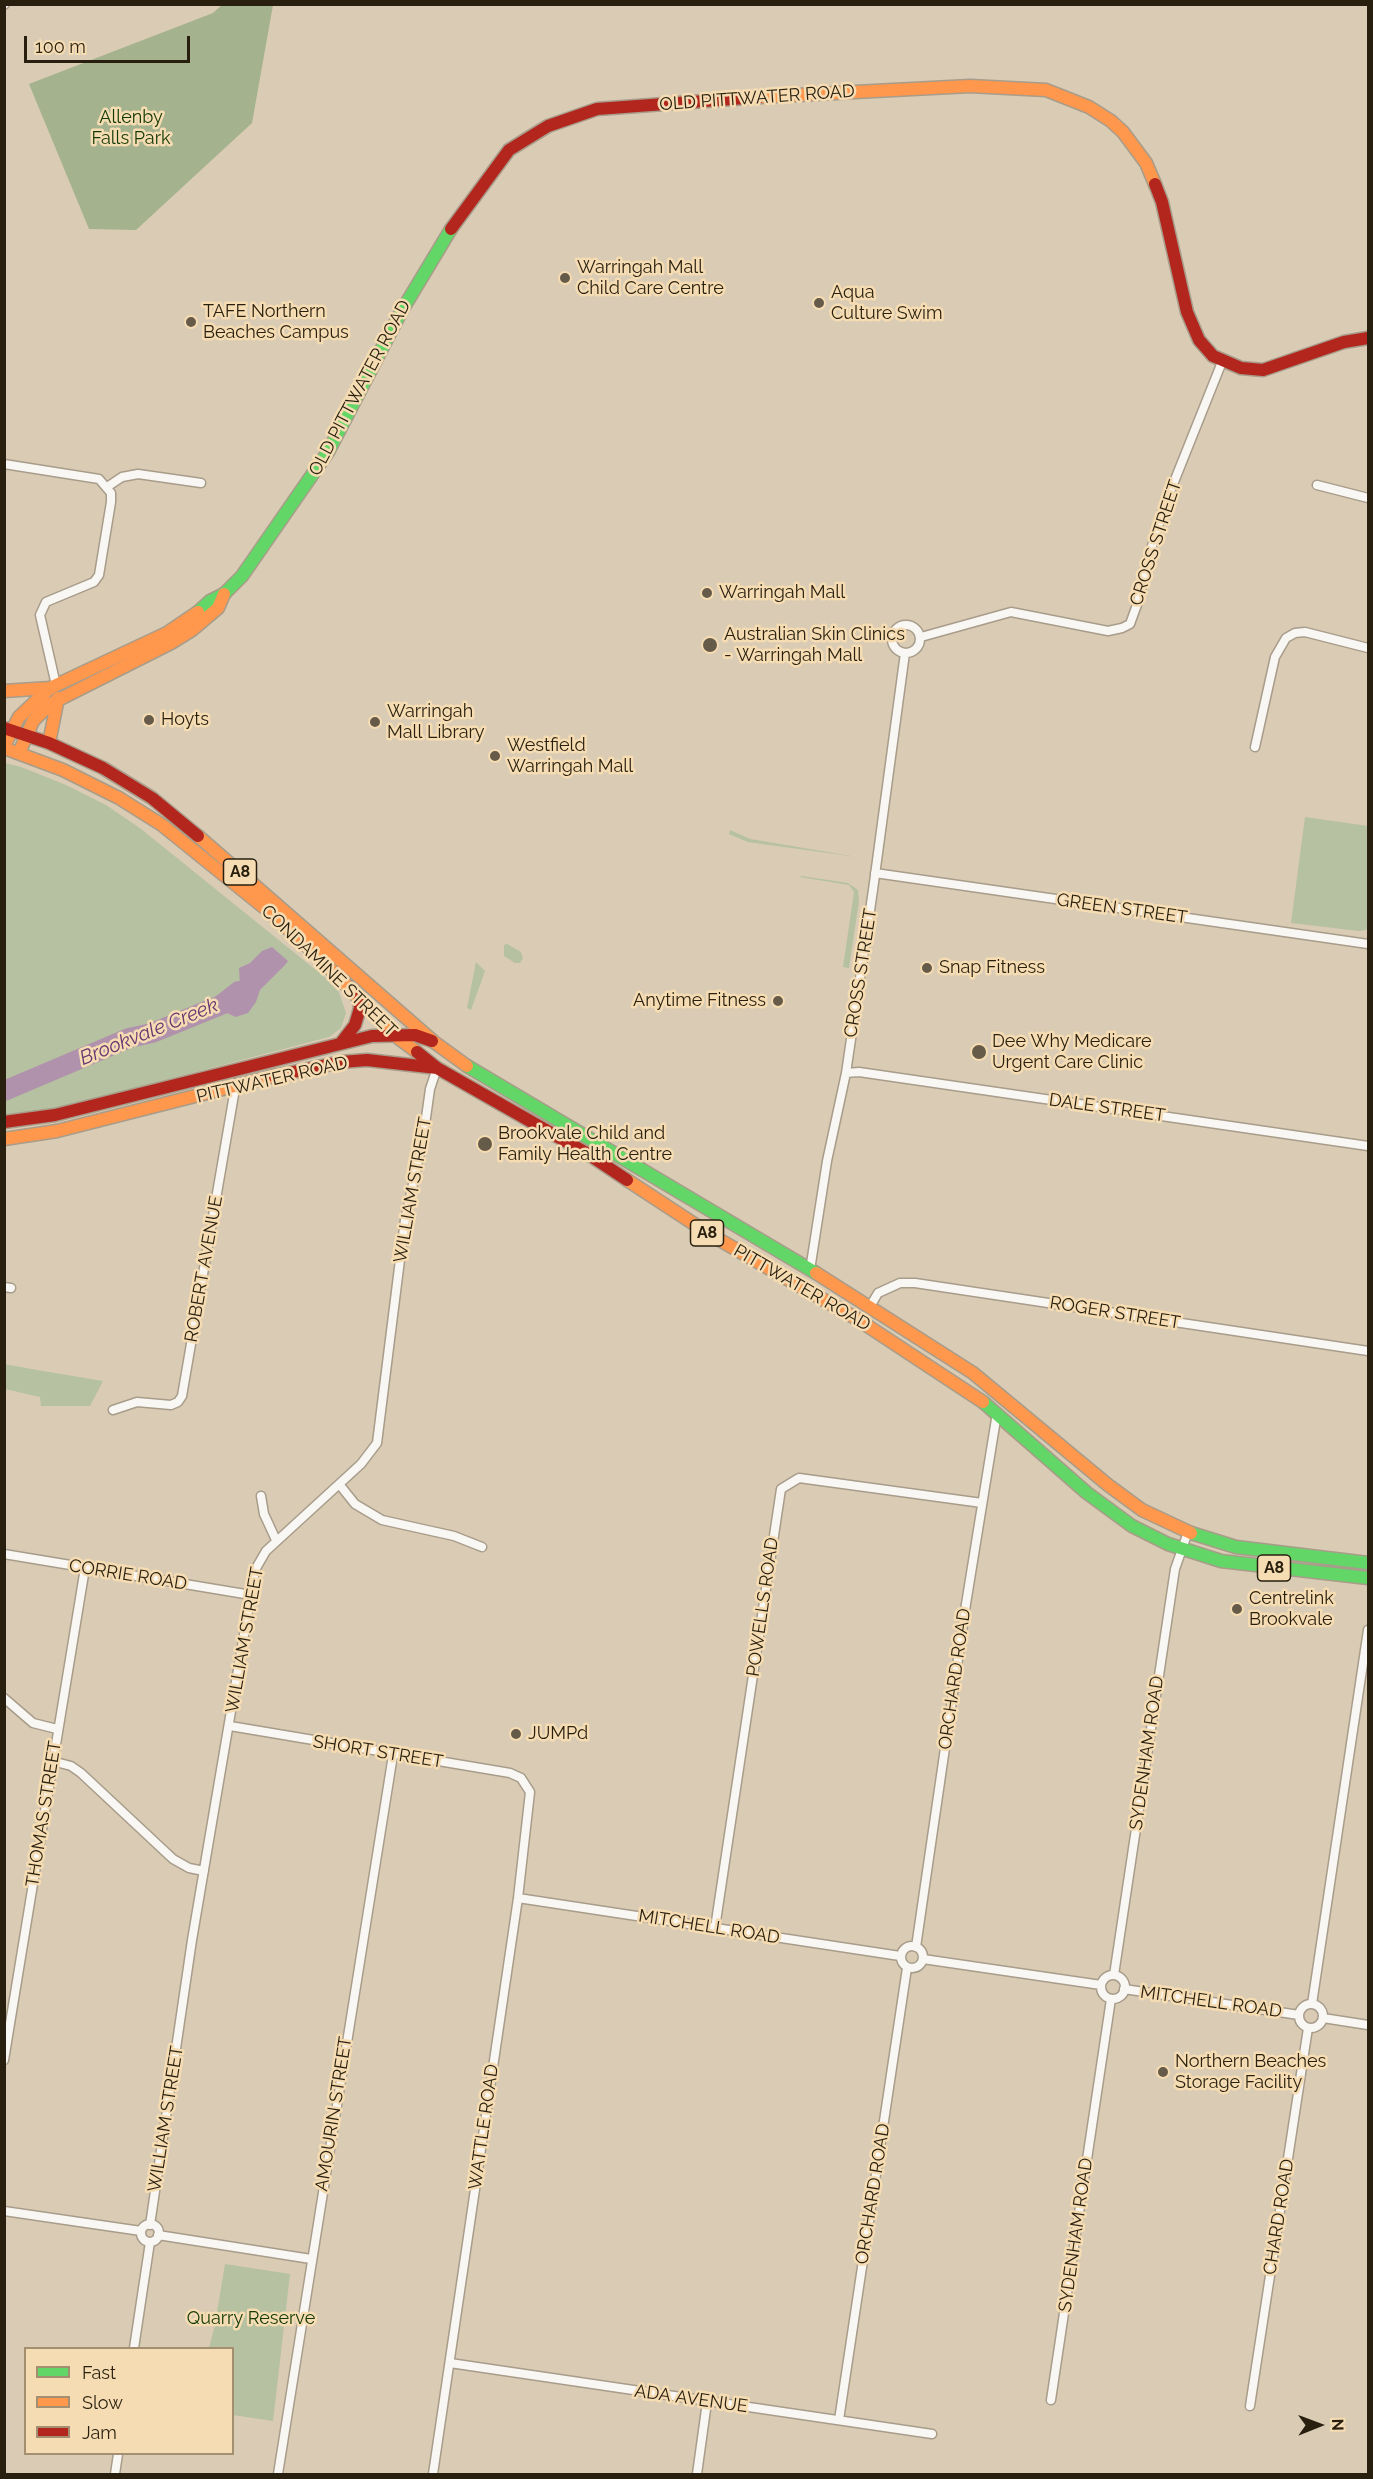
<!DOCTYPE html>
<style>
body{margin:0}
#map{position:relative;width:1373px;height:2479px;overflow:hidden;background:#d9cbb4;font-family:Raleway,sans-serif}
canvas{display:block}
.frame{position:absolute;inset:0;border:6px solid #281f0f;pointer-events:none}
.legend{position:absolute;left:24px;top:2347px;width:210px;height:108px;box-sizing:border-box;background:#f6dcb2;border:2px solid #a49071;margin:0;padding:8px 10px;list-style:none;font-size:18px;color:#281f0f}
.legend li{display:flex;align-items:center;gap:12px;height:30px}
.legend b{width:30px;border:2px solid #a49071}
.north{position:absolute;left:1289px;top:2395px;width:60px;height:60px;-webkit-text-stroke:4px #f6dcb2;paint-order:stroke;rotate:89deg;font-size:16px;font-weight:700;line-height:24px;text-align:center;color:#281f0f}
.north::after{content:'';display:block;margin:auto;width:21px;height:27px;background:#281f0f;clip-path:polygon(50% 0,100% 100%,50% 72%,0 100%)}
.scale{position:absolute;left:24px;top:36px;width:166px;height:27px;box-sizing:border-box;border:3px solid #281f0f;border-top:0;padding-left:8px;font-size:18px;line-height:21px;white-space:nowrap;color:#281f0f;-webkit-text-stroke:4px #f6dcb2;paint-order:stroke}
</style>
<div id="map">
<canvas width="1373" height="2479"></canvas>
<div class="frame"></div>
<ul class="legend">
<li><b style="height:8px;background:#63d668"></b>Fast</li>
<li><b style="height:8px;background:#ff974d"></b>Slow</li>
<li><b style="height:8px;background:#b3261e"></b>Jam</li>
</ul>
<div class="north">N</div>
<div class="scale">100 m</div>
</div>
<script>
const c = document.querySelector('canvas').getContext('2d');
c.lineJoin = 'round';
function fillPath(path, color) { c.fillStyle = color; c.fill(path, 'evenodd'); }
const poly = rows => new Path2D(rows.map(r => 'M' + r).join(''));
function strokePath(path, color, width, dash) { c.strokeStyle = color; c.lineWidth = width; c.lineCap = dash ? 'butt' : 'round'; c.setLineDash(dash || []); c.stroke(path); }
function label(font, color, halo, rows, align = 'center') {
  c.font = font + ' Raleway,sans-serif'; c.lineWidth = 5; c.setLineDash([]); c.textBaseline = 'middle'; c.strokeStyle = halo; c.fillStyle = color; for (const [text, x, y, turn = 0] of rows) {
    c.save(); c.translate(x, y); c.rotate((+turn || 0) * Math.PI / 180); c.textAlign = isNaN(turn) ? turn : align; if (halo) c.strokeText(text, 0, 0); c.fillText(text, 0, 0); c.restore();
  }
}
fillPath(poly([
 [5,763,21,767,66,785,106,805,141,829,337,987,346,1013,341,1028,329,1037,51,1110,5,1115],
 [1305,817,1368,826,1368,926,1366,930,1359,931,1291,923],
 [730,830,750,839,857,857,748,842,729,834],
 [801,876,848,883,858,890,859,901,849,968,843,967,854,892,849,885,800,877],
 [507,944,521,952,523,958,520,963,515,963,504,956,504,945],
 [476,962,485,971,471,1010,467,1008],
 [4,1364,37,1370,103,1381,90,1406,41,1406,40,1397,5,1389],
 [225,2264,290,2274,273,2421,233,2415,232,2348,209,2348,215,2325]
]), '#b5c1a0');
fillPath(poly([
 [222,5,273,5,252,123,136,230,89,229,29,84,213,13]
]), '#a4b28e');
fillPath(poly([
 [272,947,288,961,285,965,260,990,256,1002,248,1013,236,1017,222,1011,214,1003,240,985,239,968,250,963,262,951]
]), '#b192ac');
strokePath(poly([
 [4,1091,129,1038,152,1033,221,1005,239,991]
]), '#b192ac', 20);
const street = poly([
 [4,5,5,4],
 [4,464,99,479,111,493,111,502,99,575,94,582,46,602,40,615,56,685],
 [1317,485,1368,498],
 [107,487,122,477,138,474,201,483],
 '892 639a14 14 0 1 1 28 0a14 14 0 1 1-28 0Z',
 [921,637,1011,612,1108,631,1122,628,1130,624,1138,602,1148,559,1164,507,1222,362],
 [1255,747,1275,657,1286,638,1295,633,1305,632,1368,648],
 [875,873,1368,944],
 [846,1073,859,1072,1368,1146],
 [810,1270,827,1161,846,1073,873,890,905,653],
 [4,1287,11,1288],
 [871,1305,878,1293,900,1283,915,1283,1368,1351],
 [113,1410,137,1402,171,1405,178,1402,182,1396,236,1083],
 [339,1484,355,1504,382,1520,454,1536,482,1547],
 [261,1496,264,1514,276,1540],
 [4,1554,251,1595],
 [4,1698,33,1723,57,1729],
 [230,1726,510,1773,521,1778,530,1792,518,1898,433,2474],
 [52,1761,71,1766,81,1773,173,1859,189,1868,204,1871],
 [518,1898,900,1956],
 [715,1928,781,1489,799,1478,982,1503],
 '901 1957a11 11 0 1 1 22 0a11 11 0 1 1-22 0Z',
 [916,1947,966,1604,997,1413],
 [923,1959,1101,1985],
 [1114,1975,1175,1569,1188,1532],
 '1101 1987a12 12 0 1 1 24 0a12 12 0 1 1-24 0Z',
 [1124,1989,1299,2015],
 '1299 2016a12 12 0 1 1 24 0a12 12 0 1 1-24 0Z',
 [1312,2004,1368,1630],
 [1323,2018,1368,2025],
 [4,2060,85,1568],
 [4,2211,141,2231],
 '141 2233a9 9 0 1 1 18 0a9 9 0 1 1-18 0Z',
 [150,2225,192,1940,255,1570,266,1551,361,1464,377,1443,405,1220,423,1139,430,1089,437,1068],
 [158,2235,311,2259],
 [134,2348,150,2242],
 [450,2363,932,2434],
 [1051,2400,1111,1999],
 [1250,2406,1308,2028],
 [839,2420,907,1968],
 [115,2474,118,2454],
 [278,2474,393,1755],
 [697,2474,707,2402]
]);
const fast = poly([
 [198,612,210,601,224,594,242,576,328,452,401,312,451,229],
 [467,1066,816,1273],
 [983,1402,1087,1493,1132,1526,1168,1544,1221,1561,1368,1578],
 [1191,1533,1236,1547,1368,1563]
]);
const slow = poly([
 [759,97,970,86,1046,90,1089,107,1111,121,1123,132,1146,163,1155,184],
 [4,691,50,688],
 [49,743,58,698],
 [4,746,19,717,50,688,167,633,198,612],
 [4,748,63,770,119,798,162,825,266,909,318,956,393,1034,417,1052],
 [19,753,33,721,50,704,171,643,192,630,218,608,224,594],
 [198,836,434,1042,467,1066],
 [4,1139,57,1131,274,1076],
 [627,1180,711,1235,857,1319,983,1402],
 [816,1273,973,1373,1108,1485,1142,1510,1191,1533]
]);
const jam = poly([
 [1155,184,1162,202,1187,312,1199,340,1213,356,1241,368,1263,370,1344,342,1368,338],
 [451,229,509,150,548,126,597,109,759,97],
 [4,728,49,743,103,768,152,798,198,836],
 [341,1043,355,1025,360,1008,359,996],
 [417,1052,437,1068,588,1154,627,1180],
 [274,1076,341,1062,367,1060,437,1068],
 [4,1122,55,1115,372,1036,415,1035,432,1041]
]);
strokePath(street, '#a89c8a', 11);
strokePath(fast, '#a89c8a', 15);
strokePath(slow, '#a89c8a', 15);
strokePath(jam, '#a89c8a', 15);
strokePath(street, '#f9f7f4', 8);
strokePath(fast, '#63d668', 12);
strokePath(slow, '#ff974d', 12);
strokePath(jam, '#b3261e', 12);
for (const [x, y, r, color] of [
 [565,278,6,"#665b49"],
 [819,303,6,"#665b49"],
 [191,322,6,"#665b49"],
 [707,593,6,"#665b49"],
 [710,645,8,"#665b49"],
 [149,720,6,"#665b49"],
 [375,722,6,"#665b49"],
 [495,756,6,"#665b49"],
 [927,968,6,"#665b49"],
 [778,1001,6,"#665b49"],
 [979,1052,8,"#665b49"],
 [485,1144,8,"#665b49"],
 [1237,1609,6,"#665b49"],
 [516,1734,6,"#665b49"],
 [1163,2072,6,"#665b49"]
]) { const dot = new Path2D(); dot.arc(x, y, r, 0, 2 * Math.PI); c.fillStyle = color; c.fill(dot); strokePath(dot, '#f6dcb2', 2); }
for (const [x, y, w] of [
 [240,872,33],
 [707,1233,33],
 [1274,1568,33]
]) { const box = new Path2D(); box.roundRect(x - w / 2, y - 13, w, 26, 4.5); c.fillStyle = '#f6dcb2'; c.fill(box); strokePath(box, '#281f0f', 1.5); }
label('bold 16px', '#281f0f', null, [
 ["A8",240,872],
 ["A8",707,1233],
 ["A8",1274,1568]
]);
label('18px', '#281f0f', '#f6dcb2', [
 ["OLD PITTWATER ROAD",757,98,-4],
 ["OLD PITTWATER ROAD",360,388,-62],
 ["CROSS STREET",1156,543,-72],
 ["GREEN STREET",1122,909,8],
 ["CONDAMINE STREET",329,971,44],
 ["CROSS STREET",861,973,-81],
 ["PITTWATER ROAD",272,1080,-13],
 ["DALE STREET",1107,1108,8],
 ["WILLIAM STREET",413,1190,-80],
 ["ROBERT AVENUE",204,1269,-80],
 ["PITTWATER ROAD",802,1288,30],
 ["ROGER STREET",1115,1313,9],
 ["CORRIE ROAD",128,1575,9],
 ["POWELLS ROAD",763,1607,-82],
 ["WILLIAM STREET",245,1640,-80],
 ["ORCHARD ROAD",955,1679,-82],
 ["SHORT STREET",378,1752,9],
 ["SYDENHAM ROAD",1147,1753,-82],
 ["THOMAS STREET",44,1814,-81],
 ["MITCHELL ROAD",709,1927,9],
 ["MITCHELL ROAD",1211,2002,8],
 ["AMOURIN STREET",334,2114,-81],
 ["WILLIAM STREET",166,2119,-81],
 ["WATTLE ROAD",484,2127,-82],
 ["ORCHARD ROAD",873,2194,-81],
 ["CHARD ROAD",1279,2217,-81],
 ["SYDENHAM ROAD",1076,2235,-82],
 ["ADA AVENUE",691,2399,8]
]);
label('18px', '#123906', '#f6dcb2', [
 ["Allenby",131,118],
 ["Falls Park",131,139],
 ["Quarry Reserve",251,2319]
]);
label('18px', '#281f0f', '#f6dcb2', [
 ["Warringah Mall",577,268],
 ["Child Care Centre",577,289],
 ["Aqua",831,293],
 ["Culture Swim",831,314],
 ["TAFE Northern",203,312],
 ["Beaches Campus",203,333],
 ["Warringah Mall",719,593],
 ["Australian Skin Clinics",724,635],
 ["- Warringah Mall",724,656],
 ["Warringah",387,712],
 ["Mall Library",387,733],
 ["Hoyts",161,720],
 ["Westfield",507,746],
 ["Warringah Mall",507,767],
 ["Snap Fitness",939,968],
 ["Anytime Fitness",766,1001,"right"],
 ["Dee Why Medicare",992,1042],
 ["Urgent Care Clinic",992,1063],
 ["Brookvale Child and",498,1134],
 ["Family Health Centre",498,1155],
 ["Centrelink",1249,1599],
 ["Brookvale",1249,1620],
 ["JUMPd",528,1734],
 ["Northern Beaches",1175,2062],
 ["Storage Facility",1175,2083]
], 'left');
label('italic 20px', '#663672', '#f6dcb2', [
 ["Brookvale Creek",149,1032,-22]
]);
</script>
